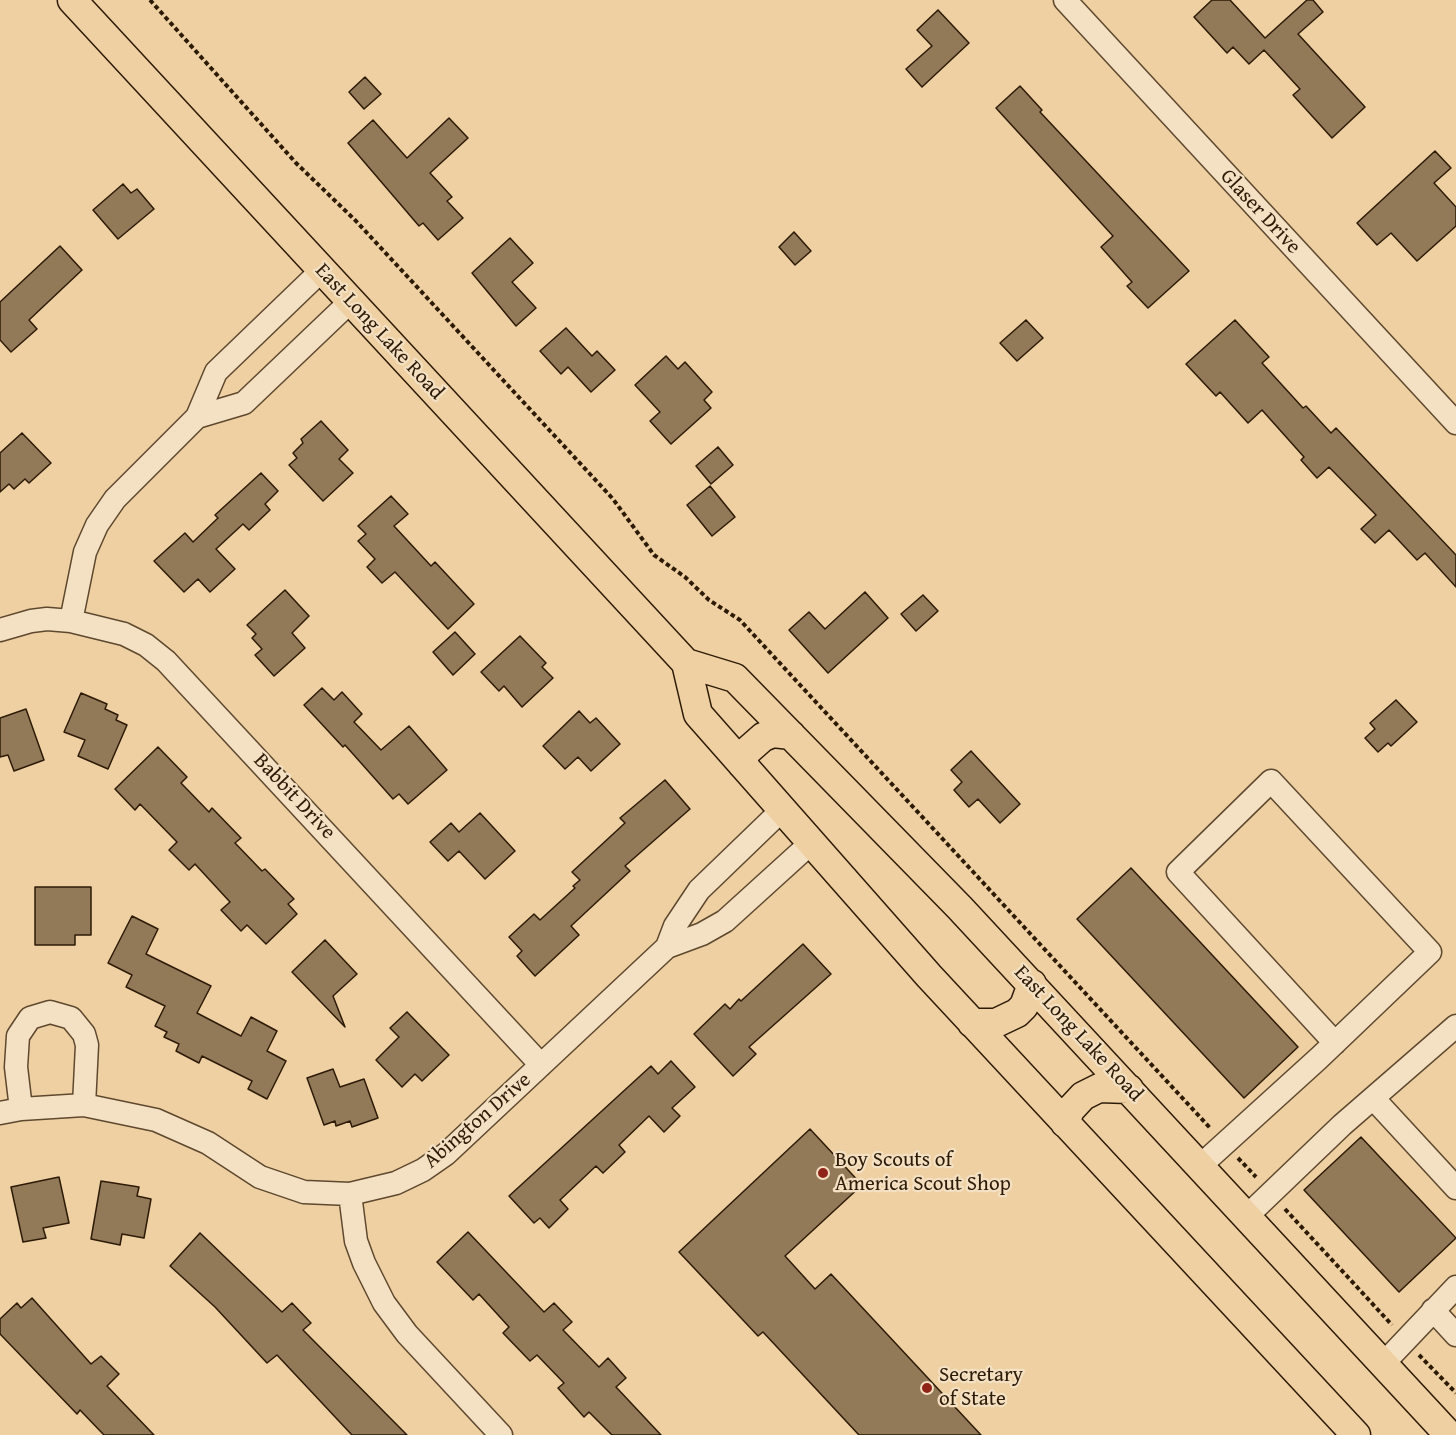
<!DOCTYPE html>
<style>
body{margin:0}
canvas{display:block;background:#eed0a2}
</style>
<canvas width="1456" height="1435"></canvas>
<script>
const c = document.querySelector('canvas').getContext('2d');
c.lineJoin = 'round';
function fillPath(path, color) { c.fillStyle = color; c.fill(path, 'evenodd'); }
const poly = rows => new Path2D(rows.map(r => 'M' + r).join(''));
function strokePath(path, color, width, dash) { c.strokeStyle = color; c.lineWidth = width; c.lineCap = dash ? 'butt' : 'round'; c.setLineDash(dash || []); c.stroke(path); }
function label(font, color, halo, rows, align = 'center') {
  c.font = font + ' "Gentium Book Plus",serif'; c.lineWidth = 4.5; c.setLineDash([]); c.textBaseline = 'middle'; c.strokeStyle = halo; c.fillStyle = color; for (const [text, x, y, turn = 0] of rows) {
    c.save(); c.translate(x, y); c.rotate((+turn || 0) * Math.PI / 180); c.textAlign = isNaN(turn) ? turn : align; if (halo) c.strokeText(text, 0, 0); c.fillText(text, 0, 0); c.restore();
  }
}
const building = poly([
 [1212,0,1230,0,1265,38,1307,0,1313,0,1323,12,1298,34,1365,107,1332,138,1293,95,1300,89,1264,50,1249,64,1233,47,1227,53,1194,17,1212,0],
 [938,10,969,43,922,87,906,69,932,46,917,30,938,10],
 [365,77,381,94,364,109,349,92,365,77],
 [1020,86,1042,110,1040,112,1189,271,1148,308,1127,286,1132,282,1101,247,1113,236,996,108,1020,86],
 [449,118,468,138,430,173,452,197,447,201,463,218,438,240,423,223,419,226,348,143,373,120,407,158,449,118],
 [1435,151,1451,168,1434,183,1456,207,1456,226,1417,261,1391,233,1377,245,1357,223,1435,151],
 [123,184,131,193,137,189,154,209,118,239,93,210,123,184],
 [794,232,811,251,795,265,779,247,794,232],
 [510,238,533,263,512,282,536,308,516,326,472,273,510,238],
 [60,246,82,270,29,320,37,329,11,352,0,340,0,302,60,246],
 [1026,320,1043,338,1017,361,1000,343,1026,320],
 [1235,320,1269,357,1262,363,1303,408,1306,406,1331,433,1336,428,1456,555,1456,587,1425,553,1417,560,1389,530,1375,543,1361,529,1376,515,1329,467,1317,478,1301,460,1304,457,1262,410,1248,423,1220,392,1216,396,1186,364,1235,320],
 [566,328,592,356,597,351,615,370,591,392,568,367,561,374,540,351,566,328],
 [666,356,678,369,685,362,712,392,704,400,711,408,671,444,650,421,660,412,635,385,666,356],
 [321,421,348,450,339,459,353,473,323,501,289,465,297,458,293,453,303,443,301,439,321,421],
 [22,433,51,463,29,483,25,479,14,489,9,484,0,492,0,453,22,433],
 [718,447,733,465,711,484,696,466,718,447],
 [261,473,278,491,265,504,270,510,249,530,243,524,216,549,235,569,210,592,198,579,184,592,154,561,185,533,193,542,218,518,215,515,261,473],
 [710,486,735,517,712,536,687,505,710,486],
 [391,496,408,514,394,526,431,566,435,562,474,604,448,629,395,572,382,583,367,567,375,559,358,541,366,534,358,526,391,496],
 [285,590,309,616,292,633,305,648,274,676,255,655,262,649,252,638,256,634,247,625,285,590],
 [865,592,888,618,828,673,789,630,809,612,825,629,865,592],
 [923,595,938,611,916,631,901,614,923,595],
 [455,632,475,654,453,675,433,652,455,632],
 [520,636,546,663,542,667,553,678,522,707,504,686,499,691,481,672,520,636],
 [322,688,334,700,342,692,362,714,354,722,381,750,409,726,447,770,408,804,399,794,393,799,345,745,343,747,304,705,322,688],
 [81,693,107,704,105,709,118,715,116,720,127,725,108,769,78,756,85,740,64,732,81,693],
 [1396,700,1417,722,1391,746,1388,743,1378,752,1365,738,1375,729,1370,723,1396,700],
 [26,709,44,760,14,771,8,755,0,757,0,718,26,709],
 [579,711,590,723,596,718,620,744,591,771,578,757,565,769,543,746,579,711],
 [158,747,187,777,181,783,209,812,212,808,241,838,235,843,262,871,265,869,294,899,288,904,297,914,266,944,247,925,241,931,221,910,230,902,195,864,189,870,169,850,177,842,140,804,135,810,115,789,158,747],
 [971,751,1020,804,1000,823,978,799,969,807,954,790,962,782,951,770,971,751],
 [665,780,690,809,625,866,630,871,571,926,579,935,535,976,517,956,522,951,509,937,534,914,540,920,575,888,573,886,580,880,572,872,625,823,620,818,665,780],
 [480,813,515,851,485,879,459,851,448,861,430,842,451,823,459,832,480,813],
 [1131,868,1298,1047,1244,1098,1077,919,1131,868],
 [35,887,91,887,91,935,75,935,75,945,35,945,35,887],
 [132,916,158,929,146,954,211,986,197,1013,241,1036,251,1017,277,1031,267,1051,286,1061,267,1099,248,1089,252,1081,202,1056,199,1063,176,1051,179,1044,164,1037,167,1032,155,1026,165,1006,126,987,132,975,108,963,132,916],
 [325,940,357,974,333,996,345,1027,292,972,325,940],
 [803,944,831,974,749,1047,756,1054,733,1076,694,1034,725,1004,730,1009,739,999,741,1001,803,944],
 [407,1012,449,1055,422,1081,415,1074,402,1087,376,1060,399,1037,390,1028,407,1012],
 [671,1061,695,1087,672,1108,680,1116,664,1132,649,1116,619,1145,625,1152,603,1173,596,1166,560,1200,568,1209,549,1228,540,1218,534,1223,509,1196,651,1066,658,1074,671,1061],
 [333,1069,340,1087,364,1079,378,1118,352,1127,350,1121,336,1126,335,1121,324,1125,307,1078,333,1069],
 [810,1129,862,1185,785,1256,815,1289,831,1274,981,1435,859,1435,763,1332,758,1336,679,1252,810,1129],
 [1361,1137,1456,1238,1399,1292,1304,1190,1361,1137],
 [59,1177,69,1223,43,1228,46,1238,23,1242,11,1187,59,1177],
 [101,1181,139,1187,137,1196,151,1199,144,1238,122,1234,120,1245,91,1239,101,1181],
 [468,1232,544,1312,554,1303,572,1322,563,1330,599,1367,608,1358,626,1378,616,1387,661,1435,612,1435,589,1412,584,1417,558,1388,564,1383,537,1355,530,1361,503,1333,509,1327,479,1294,473,1300,437,1262,468,1232],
 [200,1233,282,1312,292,1303,311,1323,303,1330,407,1435,352,1435,277,1355,267,1363,215,1307,170,1266,200,1233],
 [32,1298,91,1364,101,1356,119,1374,107,1386,154,1435,104,1435,80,1410,77,1414,0,1334,0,1319,17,1303,21,1308,32,1298]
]);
fillPath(building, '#927958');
strokePath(building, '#2e1b07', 1.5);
const minor = poly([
 [1065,0,1456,423],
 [197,417,244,403,351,301],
 [71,621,85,552,97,525,115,499,197,417,216,372,322,270],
 [0,630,31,621,47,619,71,621,124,634,146,645,166,661,541,1065],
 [667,947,675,926,699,890,782,810],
 [1373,1098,1456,1188],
 [21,1109,16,1067,18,1036,30,1018,50,1012,71,1018,84,1034,87,1045,84,1105],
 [0,1113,21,1109,84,1105,156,1120,208,1143,260,1177,304,1192,350,1194,396,1183,423,1170,446,1154,667,947,702,934,725,921,811,843],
 [1200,1166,1319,1058,1430,952,1271,781,1178,872,1335,1043],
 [350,1194,356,1241,364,1263,384,1303,407,1334,501,1435],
 [1246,1217,1342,1125,1456,1026],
 [1433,1310,1456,1335],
 [1383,1364,1456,1287]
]);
const major = poly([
 [72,0,686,663,698,714,929,976,1356,1435],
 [686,663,735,678,960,908,1449,1435],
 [742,764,746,752,763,737,773,733,791,735],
 [972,1023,996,1023,1017,1013,1024,1006,1032,984],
 [1065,1123,1070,1110,1083,1096,1099,1088,1129,1089]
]);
strokePath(minor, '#5e482e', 25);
strokePath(major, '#2e1b07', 31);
strokePath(poly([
 [150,0,296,163,356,221,613,499,654,555,685,577,709,600,740,620,1211,1129],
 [1238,1158,1256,1177],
 [1285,1209,1392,1325],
 [1419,1355,1456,1393]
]), '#2e1b07', 4, [4.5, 3]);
strokePath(minor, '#f4e0c3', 22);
strokePath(major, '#eed0a2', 28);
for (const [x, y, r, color] of [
 [823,1173,6,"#8f2418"],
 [927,1388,6,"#8f2418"]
]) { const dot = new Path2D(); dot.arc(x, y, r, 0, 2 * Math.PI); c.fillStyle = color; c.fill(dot); strokePath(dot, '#f4e0c3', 2); }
label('21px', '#2e1b07', '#f4e0c3', [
 ["Glaser Drive",1260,212,47],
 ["East Long Lake Road",379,332,47],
 ["Babbit Drive",294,797,47],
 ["East Long Lake Road",1078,1034,47],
 ["Abington Drive",478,1121,-41]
]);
label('21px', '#2e1b07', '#f4e0c3', [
 ["Boy Scouts of",835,1161],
 ["America Scout Shop",835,1185],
 ["Secretary",939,1376],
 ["of State",939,1400]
], 'left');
</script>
